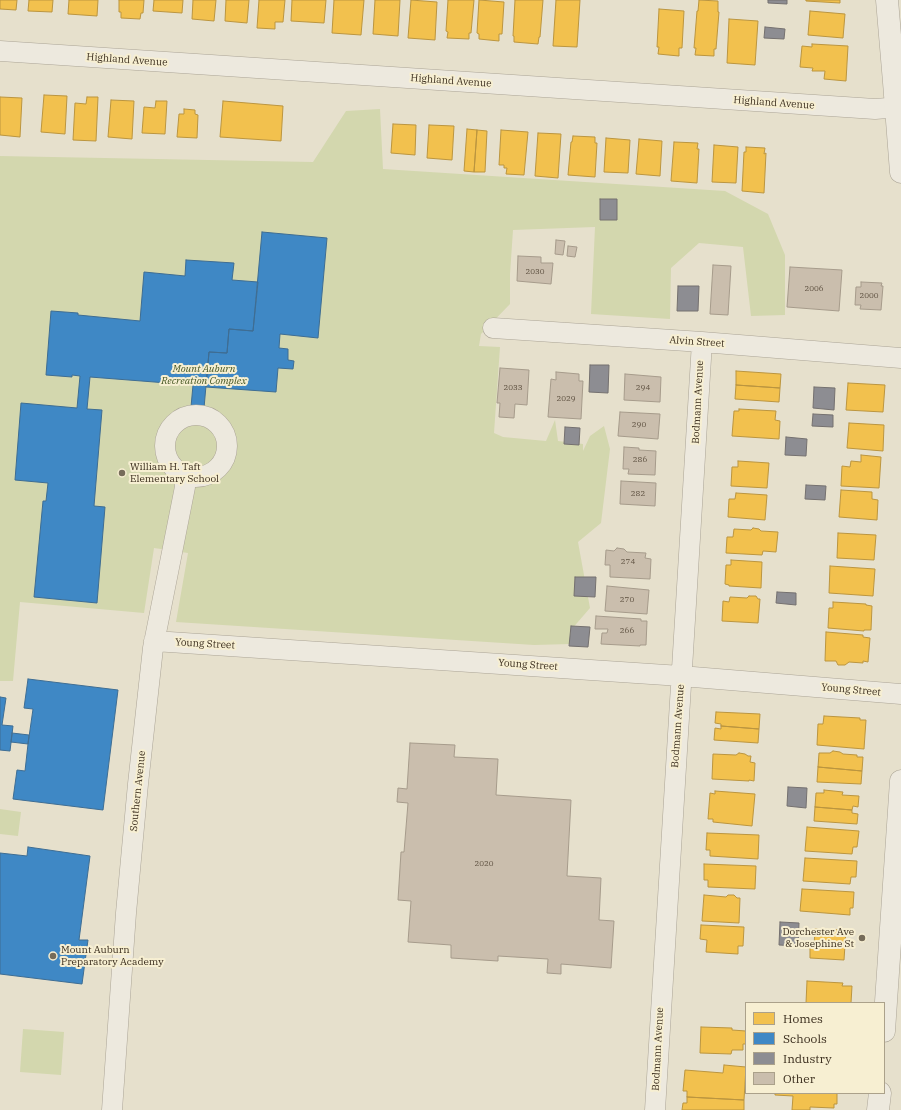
<!DOCTYPE html>
<style>
body{margin:0}
#map{position:relative;width:901px;height:1110px;overflow:hidden;background:#e6e0cc;font-family:"IBM Plex Serif",serif}
canvas{display:block}
.legend{position:absolute;left:745px;top:1002px;width:140px;height:92px;box-sizing:border-box;background:#f7efd2;border:1px solid #aba18a;margin:0;padding:5px 7px;list-style:none;font-size:12px;color:#3a2d1d}
.legend li{display:flex;align-items:center;gap:8px;height:20px}
.legend b{width:20px;border:1px solid #aba18a}
</style>
<div id="map">
<canvas width="901" height="1110"></canvas>
<ul class="legend">
<li><b style="height:11px;background:#f2c14e"></b>Homes</li>
<li><b style="height:11px;background:#3f88c5"></b>Schools</li>
<li><b style="height:11px;background:#8d8d92"></b>Industry</li>
<li><b style="height:11px;background:#cabead"></b>Other</li>
</ul>
</div>
<script>
const c = document.querySelector('canvas').getContext('2d');
c.lineJoin = 'round';
function fillPath(path, color) { c.fillStyle = color; c.fill(path, 'evenodd'); }
const poly = rows => new Path2D(rows.map(r => 'M' + r).join(''));
function strokePath(path, color, width, dash) { c.strokeStyle = color; c.lineWidth = width; c.lineCap = dash ? 'butt' : 'round'; c.setLineDash(dash || []); c.stroke(path); }
function label(font, color, halo, rows, align = 'center') {
  c.font = font + ' "IBM Plex Serif",serif'; c.lineWidth = 4; c.setLineDash([]); c.textBaseline = 'middle'; c.strokeStyle = halo; c.fillStyle = color; for (const [text, x, y, turn = 0] of rows) {
    c.save(); c.translate(x, y); c.rotate((+turn || 0) * Math.PI / 180); c.textAlign = isNaN(turn) ? turn : align; if (halo) c.strokeText(text, 0, 0); c.fillText(text, 0, 0); c.restore();
  }
}
fillPath(poly([
 [380,109,383,169,725,191,768,214,785,255,785,315,751,316,743,247,699,243,671,268,670,319,591,314,595,227,513,230,510,274,510,304,481,334,479,346,500,347,494,433,503,437,546,441,555,420,558,441,583,444,583,451,590,436,604,426,610,449,601,523,578,542,590,608,571,630,570,644,534,645,176,622,188,553,154,548,144,613,20,602,13,681,0,681,0,156,313,162,346,111],
 [0,809,21,812,18,836,0,834],
 [23,1029,64,1032,61,1075,20,1072]
]), '#d3d7ae');
const homes = poly([
 [0,0,17,0,16,10,0,9,0,0],
 [29,0,53,0,52,12,28,11,29,0],
 [69,0,98,0,97,16,68,14,69,0],
 [119,0,144,0,143,13,141,13,140,19,121,18,121,12,119,12,119,0],
 [154,0,183,0,182,13,153,11,154,0],
 [193,0,216,0,214,21,192,19,193,0],
 [226,0,249,0,247,23,225,21,226,0],
 [259,0,285,0,283,22,275,22,275,29,257,28,259,0],
 [292,0,326,0,324,23,291,21,292,0],
 [334,0,364,0,361,35,332,33,334,0],
 [375,0,400,0,398,36,373,34,375,0],
 [411,0,437,2,435,40,408,38,411,0],
 [448,0,474,0,471,33,469,33,469,39,447,38,448,32,446,31,448,0],
 [479,0,504,2,502,34,499,34,499,41,479,39,479,34,477,33,479,0],
 [515,0,543,0,540,37,539,37,538,44,514,42,514,36,513,36,515,0],
 [556,0,580,0,577,47,553,46,556,0],
 [699,0,718,1,718,12,719,12,716,49,714,49,714,56,695,55,696,48,694,48,697,11,698,11,699,0],
 [806,0,840,0,840,3,806,1,806,0],
 [659,9,684,11,682,48,679,48,679,56,658,54,659,47,657,47,659,9],
 [810,11,845,14,843,38,808,35,810,11],
 [729,19,758,21,755,65,727,63,729,19],
 [812,44,848,46,846,81,824,79,825,71,812,71,813,68,800,67,802,46,812,47,812,44],
 [44,95,67,96,65,134,41,132,44,95],
 [0,97,22,98,20,137,0,135,0,97],
 [87,97,98,97,96,141,73,140,75,103,86,104,87,97],
 [111,100,134,101,132,139,108,137,111,100],
 [156,101,167,101,165,134,142,133,144,107,155,108,156,101],
 [223,101,283,106,281,141,220,137,223,101],
 [184,109,195,110,195,114,198,115,197,138,177,137,179,114,184,114,184,109],
 [393,124,416,125,415,155,391,153,393,124],
 [429,125,454,126,452,160,427,158,429,125],
 [467,129,477,130,474,172,464,171,467,129],
 [477,130,487,131,485,172,474,172,477,130],
 [501,130,528,132,524,175,506,174,507,168,504,168,504,165,499,165,501,130],
 [538,133,561,134,558,178,535,176,538,133],
 [573,136,595,137,595,143,597,143,595,177,568,175,571,142,572,142,573,136],
 [606,138,630,140,628,173,604,172,606,138],
 [639,139,662,141,660,176,636,174,639,139],
 [674,142,698,143,697,149,699,149,697,183,671,181,674,142],
 [714,145,738,147,736,183,712,182,714,145],
 [746,147,765,148,764,154,766,153,764,193,742,191,744,152,746,152,746,147],
 [736,371,781,374,780,388,736,385,736,371],
 [848,383,885,385,883,412,846,410,848,383],
 [736,385,780,388,779,402,735,399,736,385],
 [739,409,776,411,775,420,780,421,779,439,732,436,734,411,739,411,739,409],
 [849,423,884,425,883,451,847,448,849,423],
 [861,455,881,457,879,488,841,486,842,466,850,467,851,461,861,462,861,455],
 [738,461,769,463,767,488,731,486,732,467,738,467,738,461],
 [841,490,872,492,872,499,878,500,877,520,839,517,841,490],
 [736,493,767,495,765,520,728,517,729,499,735,499,736,493],
 [753,528,759,529,761,531,778,532,776,552,763,551,762,555,726,553,727,537,733,537,734,529,751,530,753,528],
 [838,533,876,535,874,560,837,558,838,533],
 [731,560,762,562,761,588,729,586,729,585,725,584,726,565,731,565,731,560],
 [830,566,875,569,873,596,829,593,830,566],
 [749,596,756,596,758,599,760,599,758,623,722,621,723,601,729,602,730,597,747,598,749,596],
 [833,602,866,604,866,605,872,606,871,630,864,630,864,631,828,628,829,608,833,608,833,602],
 [826,632,863,635,863,637,870,638,868,662,863,661,863,663,849,662,845,665,838,665,836,661,825,661,826,632],
 [716,712,760,714,759,729,721,726,721,724,715,723,716,712],
 [824,716,860,718,860,720,866,720,864,749,817,745,818,724,823,724,824,716],
 [721,726,759,729,758,743,714,740,715,728,721,729,721,726],
 [833,751,840,752,843,754,857,755,857,757,863,757,862,771,818,767,819,753,830,753,833,751],
 [739,753,745,754,748,756,751,756,750,762,755,763,754,781,749,780,749,781,712,779,713,754,736,755,739,753],
 [818,767,862,771,861,784,817,782,818,767],
 [824,790,843,792,842,795,859,796,858,807,853,806,852,810,815,807,816,793,824,793,824,790],
 [715,791,755,794,752,826,713,822,713,819,708,819,710,793,715,794,715,791],
 [815,807,852,810,852,813,858,814,857,824,814,821,815,807],
 [807,827,859,831,857,847,853,847,852,854,805,851,807,827],
 [707,833,759,835,758,859,710,856,710,850,706,850,707,833],
 [805,858,857,861,856,877,851,877,850,884,803,881,805,858],
 [704,864,756,866,755,889,708,887,708,880,704,880,704,864],
 [802,889,854,892,853,908,850,908,850,915,800,911,802,889],
 [704,895,726,897,728,895,734,895,737,898,740,898,739,923,702,921,704,895],
 [701,925,744,927,743,946,738,946,738,954,706,952,707,940,700,939,701,925],
 [815,929,846,930,844,960,810,958,810,946,814,946,815,929],
 [807,981,843,983,842,986,852,986,851,1003,806,1003,807,981],
 [701,1027,732,1028,732,1030,746,1031,746,1044,743,1044,743,1050,732,1050,731,1054,700,1053,701,1027],
 [724,1065,746,1067,744,1100,687,1097,687,1091,683,1091,685,1070,723,1073,724,1065],
 [775,1093,837,1093,837,1104,834,1104,834,1108,810,1107,810,1110,792,1110,793,1096,775,1095,775,1093],
 [687,1097,744,1100,744,1110,682,1110,683,1103,687,1103,687,1097]
]);
fillPath(homes, '#f2c14e');
strokePath(homes, '#bb953f', 1);
const schools = poly([
 [262,232,327,238,318,338,280,334,279,348,288,349,288,360,294,361,293,369,278,368,276,392,206,387,209,352,227,353,229,329,253,331,262,232],
 [186,260,234,263,232,280,258,282,253,331,229,329,227,353,209,352,204,408,191,407,193,385,90,377,87,409,102,410,94,506,105,507,97,603,34,597,43,501,46,501,48,483,15,480,21,403,77,408,80,376,72,375,72,377,46,375,51,311,78,313,78,315,140,321,144,272,185,276,186,260],
 [28,679,118,690,103,810,13,799,17,770,25,771,28,744,33,709,24,708,28,679],
 [0,697,6,698,2,725,13,726,10,751,0,750,0,697],
 [12,733,29,735,28,744,11,742,12,733],
 [28,847,90,856,79,940,88,940,82,984,0,974,0,853,27,856,28,847]
]);
fillPath(schools, '#3f88c5');
strokePath(schools, '#3e6d93', 1);
const industry = poly([
 [768,0,787,0,787,4,768,3,768,0],
 [765,27,785,29,784,39,764,38,765,27],
 [600,199,617,199,617,220,600,220,600,199],
 [678,286,699,286,698,311,677,311,678,286],
 [590,365,609,365,608,393,589,392,590,365],
 [814,387,835,388,834,410,813,408,814,387],
 [813,414,833,415,833,427,812,426,813,414],
 [565,427,580,428,579,445,564,444,565,427],
 [786,437,807,439,806,456,785,455,786,437],
 [806,485,826,486,825,500,805,499,806,485],
 [575,577,596,577,595,597,574,596,575,577],
 [777,592,796,593,796,605,776,603,777,592],
 [571,626,590,627,588,647,569,646,571,626],
 [788,787,807,788,806,808,787,806,788,787],
 [780,922,799,923,798,946,779,945,780,922]
]);
fillPath(industry, '#8d8d92');
strokePath(industry, '#74706f', 1);
const building = poly([
 [556,240,565,241,563,255,555,254,556,240],
 [568,246,577,247,575,257,567,256,568,246],
 [518,256,541,257,541,263,553,263,551,284,517,281,518,256],
 [713,265,731,266,728,315,710,314,713,265],
 [790,267,842,270,839,311,787,307,790,267],
 [861,282,882,283,881,286,883,286,881,310,860,309,861,305,855,305,856,287,861,287,861,282],
 [500,368,529,370,527,405,515,404,514,418,499,417,500,403,497,403,500,368],
 [556,372,579,374,579,381,583,381,581,419,548,417,551,379,556,380,556,372],
 [625,374,661,377,660,402,624,400,625,374],
 [620,412,660,414,658,439,618,436,620,412],
 [624,447,639,448,639,450,656,451,655,475,628,474,629,469,623,469,624,447],
 [621,481,656,483,655,506,620,504,621,481],
 [617,548,624,549,627,552,646,553,645,558,651,559,650,579,610,577,610,565,605,565,606,550,614,551,617,548],
 [607,586,649,590,647,614,605,611,607,586],
 [596,616,641,619,641,621,647,621,646,645,640,645,640,646,601,644,602,633,607,633,608,629,595,629,596,616],
 [410,743,455,745,454,757,498,759,496,795,571,800,567,876,601,878,599,920,614,921,611,968,561,964,561,974,547,973,548,959,498,956,498,961,451,958,451,945,408,942,411,901,398,900,401,852,404,852,408,803,397,802,398,788,407,789,410,743]
]);
fillPath(building, '#cabead');
strokePath(building, '#a69b8b', 1);
const minor = poly([
 [0,51,875,109,901,107],
 [493,328,702,342,901,358],
 '165 446a31 31 0 1 1 62 0a31 31 0 1 1-62 0Z',
 [154,641,681,676,901,694],
 [112,1110,126,913,138,784,153,648,185,487,184,476],
 [655,1110,702,342]
]);
const tertiary = poly([
 [887,0,894,82,901,172],
 [884,1031,901,781],
 [878,1110,880,1093]
]);
strokePath(minor, '#aba496', 21);
strokePath(tertiary, '#aba496', 23);
strokePath(minor, '#ede9de', 20);
strokePath(tertiary, '#ede9de', 22);
for (const [x, y, r, color] of [
 [122,473,4,"#766c5a"],
 [862,938,4,"#766c5a"],
 [53,956,4,"#766c5a"]
]) { const dot = new Path2D(); dot.arc(x, y, r, 0, 2 * Math.PI); c.fillStyle = color; c.fill(dot); strokePath(dot, '#f7efd2', 1.5); }
label('8px', '#5e5141', null, [
 ["2030",535,272],
 ["2006",814,289],
 ["2000",869,296],
 ["2033",513,388],
 ["294",643,388],
 ["2029",566,399],
 ["290",639,425],
 ["286",640,460],
 ["282",638,494],
 ["274",628,562],
 ["270",627,600],
 ["266",627,631],
 ["2020",484,864]
]);
label('10px', '#3a2d1d', '#f7efd2', [
 ["Highland Avenue",127,60,4],
 ["Highland Avenue",451,81,4],
 ["Highland Avenue",774,103,4],
 ["Alvin Street",697,342,4],
 ["Bodmann Avenue",698,402,-87],
 ["Young Street",205,644,3],
 ["Young Street",528,665,4],
 ["Young Street",851,690,5],
 ["Bodmann Avenue",678,726,-86],
 ["Southern Avenue",138,791,-84],
 ["Bodmann Avenue",658,1049,-87]
]);
label('italic 10px', '#465723', '#f7efd2', [
 ["Mount Auburn",204,369],
 ["Recreation Complex",204,381]
]);
label('10px', '#3a2d1d', '#f7efd2', [
 ["William H. Taft",130,467],
 ["Elementary School",130,479],
 ["Dorchester Ave",854,932,"right"],
 ["& Josephine St",854,944,"right"],
 ["Mount Auburn",61,950],
 ["Preparatory Academy",61,962]
], 'left');
</script>
